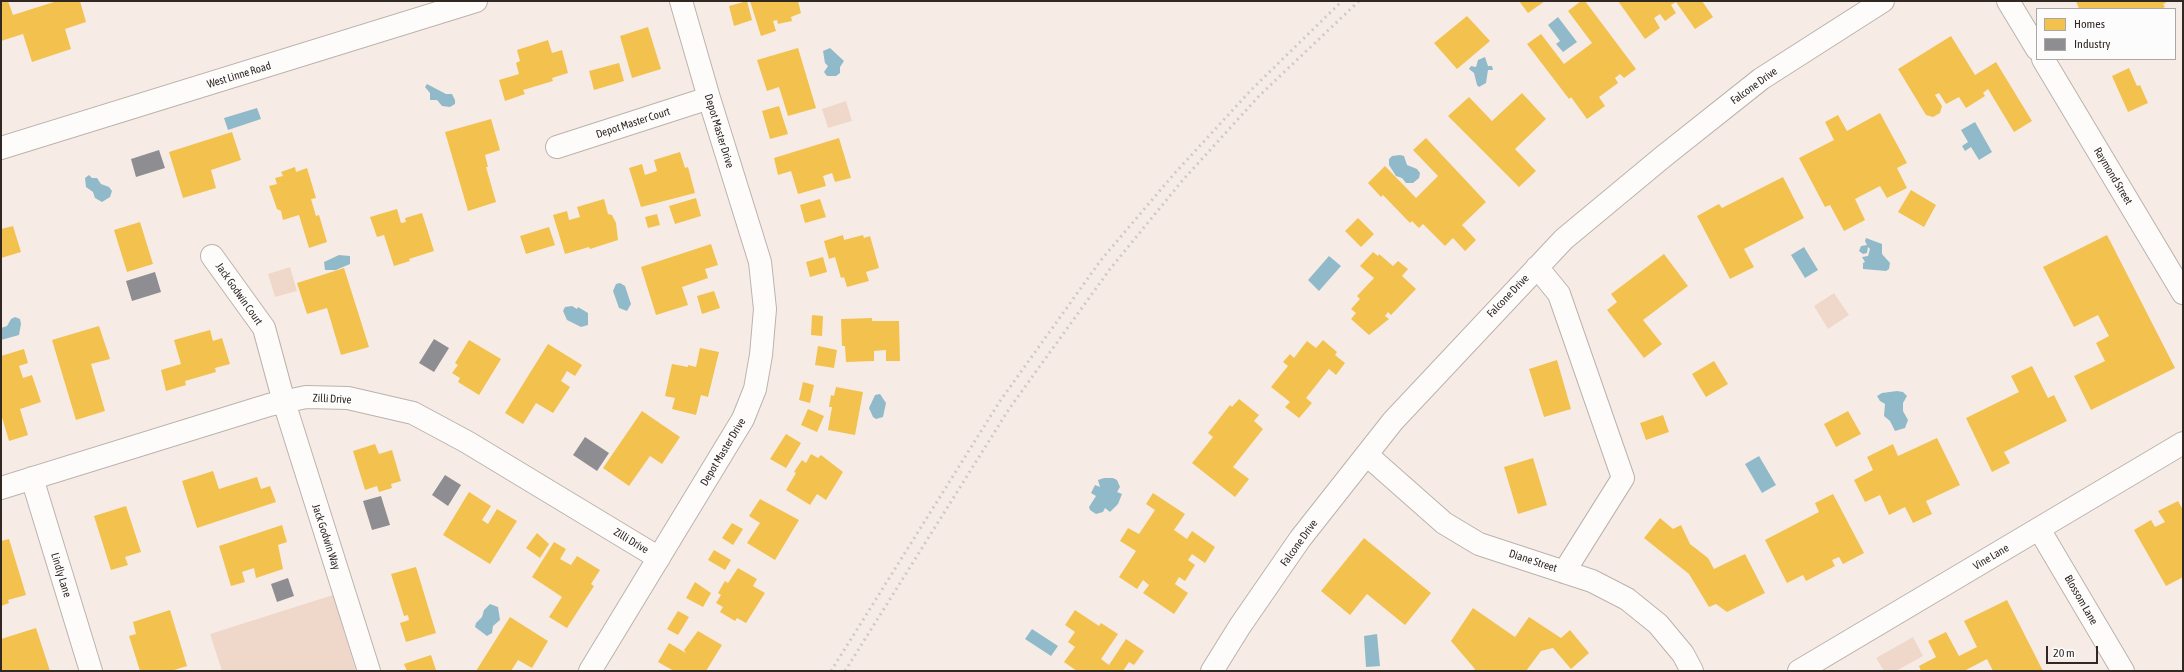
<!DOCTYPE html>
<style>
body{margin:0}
#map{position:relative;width:2184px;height:672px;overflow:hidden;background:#f7ece5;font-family:"Asap Condensed",sans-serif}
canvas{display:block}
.frame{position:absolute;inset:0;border:2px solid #312823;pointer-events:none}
.legend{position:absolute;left:2036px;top:8px;width:140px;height:52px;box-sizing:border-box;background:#fcfcfc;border:1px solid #aba7a5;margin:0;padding:5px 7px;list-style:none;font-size:12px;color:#312823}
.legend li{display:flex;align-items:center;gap:8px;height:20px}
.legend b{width:20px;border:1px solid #aba7a5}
.scale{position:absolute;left:2046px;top:646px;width:52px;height:18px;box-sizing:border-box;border:2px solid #312823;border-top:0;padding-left:5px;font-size:12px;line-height:14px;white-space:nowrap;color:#312823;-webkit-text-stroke:3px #fcfcfc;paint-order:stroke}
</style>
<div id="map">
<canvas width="2184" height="672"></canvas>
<div class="frame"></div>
<ul class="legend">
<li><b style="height:11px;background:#f2c14e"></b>Homes</li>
<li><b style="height:11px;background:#8d8d92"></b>Industry</li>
</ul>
<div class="scale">20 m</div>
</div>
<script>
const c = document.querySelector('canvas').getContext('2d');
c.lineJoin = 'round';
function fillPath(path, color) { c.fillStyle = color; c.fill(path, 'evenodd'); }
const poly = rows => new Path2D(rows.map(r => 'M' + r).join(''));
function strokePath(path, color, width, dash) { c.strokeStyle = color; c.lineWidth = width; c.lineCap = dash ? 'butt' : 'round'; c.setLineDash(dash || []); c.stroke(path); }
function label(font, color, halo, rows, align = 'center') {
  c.font = font + ' "Asap Condensed",sans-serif'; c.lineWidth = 4; c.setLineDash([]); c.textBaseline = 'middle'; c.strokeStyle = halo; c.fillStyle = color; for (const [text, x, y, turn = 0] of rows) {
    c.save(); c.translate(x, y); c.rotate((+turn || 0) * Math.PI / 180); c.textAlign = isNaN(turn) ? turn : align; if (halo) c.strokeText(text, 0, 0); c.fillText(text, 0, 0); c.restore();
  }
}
fillPath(poly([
 [846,101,852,121,828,128,822,109],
 [290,267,297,291,275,297,268,274],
 [1834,293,1849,315,1828,329,1814,306],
 [333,595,356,671,222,671,210,634],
 [1913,637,1923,656,1896,671,1884,671,1876,658]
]), '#efd8ca');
fillPath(poly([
 [1558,17,1577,42,1563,52,1556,44,1560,41,1548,25],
 [830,48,844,61,840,67,840,73,836,76,827,76,824,72,828,66,825,63,823,51],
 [1485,57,1488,66,1492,66,1493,70,1488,70,1486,83,1479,87,1477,85,1474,73,1469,69,1471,66,1476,67,1478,60],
 [427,84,446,94,452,94,455,100,455,104,450,107,442,106,437,100,430,100,430,93,425,87],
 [257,108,261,119,228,130,224,118],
 [1975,122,1992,152,1979,160,1971,147,1965,151,1962,146,1968,142,1961,130],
 [1400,155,1404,156,1407,165,1417,169,1420,173,1419,178,1413,183,1406,183,1402,178,1396,176,1389,165,1389,159,1392,156],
 [89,175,92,178,97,178,101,184,109,187,112,191,110,197,102,202,95,198,93,192,86,187,85,178],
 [1866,238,1882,244,1882,254,1890,263,1889,269,1886,271,1863,269,1863,263,1865,262,1862,257,1868,256,1870,249,1868,247,1867,253,1863,254,1859,251,1861,246,1867,245,1865,241],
 [1804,247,1818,270,1805,278,1791,255],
 [339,255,350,256,350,264,336,270,325,270,324,262],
 [1329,256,1341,266,1319,291,1308,280],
 [620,283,625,286,631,304,627,311,619,308,613,291,616,284],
 [572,306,577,309,578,307,588,313,588,325,581,327,567,320,563,311,565,307],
 [15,317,20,319,21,324,19,335,1,340,1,328,7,326,11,319],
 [1897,391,1903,392,1907,396,1903,403,1903,411,1908,420,1905,428,1895,431,1890,421,1884,416,1885,404,1880,401,1877,396,1882,393],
 [880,394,886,403,883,417,876,419,873,417,869,408,875,395],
 [1759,456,1776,485,1762,493,1745,464],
 [1104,478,1113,478,1117,480,1120,487,1117,492,1122,494,1118,504,1110,512,1105,508,1103,512,1096,514,1090,510,1089,507,1096,496,1091,493,1095,485,1100,487,1098,480],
 [490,604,498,607,500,620,493,626,492,633,487,636,475,627,476,623,482,617,484,610],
 [1032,629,1058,646,1051,656,1025,639],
 [1377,634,1380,666,1366,667,1364,636]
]), '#90bac9');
fillPath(poly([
 [1,1,8,1,13,15,57,1,80,1,86,22,65,29,71,49,32,62,23,34,1,41],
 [747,1,752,20,734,26,729,6],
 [750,1,798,1,801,13,791,17,792,21,778,24,777,20,773,21,776,31,761,36],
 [1519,1,1545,1,1528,13],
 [1581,1,1585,1,1636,69,1624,78,1620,74,1615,78,1618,83,1599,97,1605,106,1587,119,1571,97,1569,99,1527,44,1541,34,1564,64,1592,43,1568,11],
 [1618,1,1702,1,1713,17,1695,29,1676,2,1671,5,1676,13,1665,21,1660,14,1654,18,1660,28,1645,39],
 [2076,1,2165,1,2166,3,2163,4,2165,7,2161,9,2079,9],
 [1467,16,1490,41,1457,69,1434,43],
 [648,27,661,69,632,78,620,36],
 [1951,36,1975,75,1996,62,2032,121,2014,132,1988,89,1983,93,1985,96,1966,108,1959,97,1946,104,1939,93,1935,95,1942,106,1940,113,1933,117,1926,115,1898,69],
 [548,40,552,53,562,50,568,73,552,78,553,81,523,90,525,94,505,101,499,80,519,74,516,63,520,61,517,50],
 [798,48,816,108,788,116,779,87,767,91,757,60],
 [619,63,624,81,594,90,589,71],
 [2129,68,2137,86,2140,85,2148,103,2128,112,2112,76],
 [1522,93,1546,119,1515,149,1536,171,1519,187,1448,116,1469,97,1492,121],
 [779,106,788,134,770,139,762,111],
 [1880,113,1907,163,1897,168,1907,188,1887,198,1880,186,1855,199,1865,220,1844,231,1830,205,1825,207,1799,158,1834,140,1825,122,1838,115,1847,131],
 [491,119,500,150,485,155,488,167,486,167,496,202,468,211,445,132],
 [232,132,241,160,211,170,216,188,183,198,169,152],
 [839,138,851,178,835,182,832,173,823,176,826,186,798,194,791,171,778,175,774,158],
 [1426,138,1486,202,1462,225,1476,240,1465,251,1453,238,1445,246,1423,224,1419,228,1412,221,1410,223,1383,195,1381,197,1368,183,1385,166,1416,198,1438,176,1413,150],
 [680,152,685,168,688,167,695,193,641,207,629,168,642,164,645,175,657,171,654,160],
 [295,167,296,172,307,168,316,198,311,199,316,216,319,215,327,242,309,248,299,215,283,220,281,211,277,209,269,186,277,184,275,178,283,176,281,172],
 [1783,177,1804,218,1744,249,1754,267,1730,279,1697,216,1719,204,1722,208],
 [1911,190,1936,205,1924,227,1898,212],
 [696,198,701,216,675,224,669,206],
 [604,199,608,214,612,215,616,223,618,240,590,249,589,247,565,254,553,215,567,211,569,220,580,217,577,207],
 [820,199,826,217,805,223,800,205],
 [397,209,401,223,406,222,405,218,422,213,434,251,409,259,410,261,394,266,384,235,377,237,370,217],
 [657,214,660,225,648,228,645,217],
 [1358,218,1374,234,1361,247,1345,231],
 [140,222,153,264,127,272,114,230],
 [13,226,21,252,1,258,1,229],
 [549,227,555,245,526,254,520,236],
 [843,235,844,240,863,235,864,238,870,236,879,268,866,272,869,281,847,287,844,277,841,278,835,257,829,259,824,241],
 [2107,235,2175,368,2091,410,2074,376,2105,361,2096,343,2109,336,2098,315,2074,327,2043,267],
 [711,244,718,265,705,269,708,278,682,287,688,305,656,315,641,267],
 [1373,252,1378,256,1379,254,1393,266,1398,261,1408,269,1402,276,1416,289,1391,315,1388,312,1385,316,1389,319,1369,335,1351,319,1356,313,1351,309,1360,299,1357,296,1374,278,1360,266],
 [1664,254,1688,286,1643,320,1662,344,1644,358,1607,310,1617,302,1611,294],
 [823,257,827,272,810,277,806,262],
 [344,268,369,347,341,355,327,308,307,314,297,283],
 [714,291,720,308,702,314,697,296],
 [812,315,823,316,822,336,811,335],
 [872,318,872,321,899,321,900,361,886,361,886,350,874,351,874,361,846,362,845,346,842,346,841,319],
 [99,326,110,359,91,364,105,411,76,420,52,340],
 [210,330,213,341,222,338,230,364,215,368,216,372,185,381,186,385,166,391,161,370,181,364,174,340],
 [469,340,501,359,479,395,458,382,460,378,452,373,458,365,455,363],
 [1323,340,1337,352,1335,355,1345,363,1336,375,1329,369,1306,398,1312,403,1299,418,1285,407,1290,402,1271,387,1288,366,1283,362,1290,354,1294,358,1307,341,1316,348],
 [548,344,582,365,575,376,567,371,561,381,570,387,553,413,536,403,523,424,505,413],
 [818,346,837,350,834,368,815,365],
 [700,348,719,352,708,397,701,395,696,415,672,409,675,398,665,396,672,364,688,367,688,365,696,367],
 [24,349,28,363,19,366,23,378,32,375,41,402,20,409,28,435,9,441,1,414,1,356],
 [1557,360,1571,409,1544,417,1529,369],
 [1714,361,1728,384,1706,397,1692,374],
 [2032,366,2048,398,2054,395,2067,421,2004,452,2010,463,1992,472,1966,418,2019,392,2011,376],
 [803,382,814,385,810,403,799,400],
 [836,387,863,392,855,435,828,430,832,407,829,407,831,395,834,396],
 [1239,399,1259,415,1254,421,1263,429,1233,467,1249,479,1235,497,1192,463,1213,437,1208,433,1230,405,1232,407],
 [808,409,824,416,817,432,801,425],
 [642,411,680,437,662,464,650,456,629,486,603,468],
 [1848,411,1861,434,1836,447,1824,424],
 [1663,415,1669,432,1646,440,1640,423],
 [786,434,801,443,786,468,770,459],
 [1937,438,1960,485,1926,501,1932,514,1913,523,1905,507,1889,515,1880,495,1865,502,1854,480,1873,470,1867,457,1893,444,1898,456],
 [375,444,379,454,392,450,401,481,391,484,392,488,379,492,377,486,365,490,353,451],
 [811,454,818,458,821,455,843,472,826,500,817,494,810,505,786,490,796,473,794,472,802,460,806,463],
 [1533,458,1547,505,1518,514,1504,467],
 [213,471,219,489,257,477,261,489,270,486,276,502,197,528,182,481],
 [469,492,491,506,482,520,488,524,497,509,517,521,490,564,443,535],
 [1153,493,1185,514,1174,530,1187,539,1192,531,1215,547,1205,563,1192,554,1188,560,1195,565,1185,581,1179,577,1175,584,1188,593,1174,614,1143,593,1149,585,1143,580,1137,589,1119,577,1136,551,1120,541,1128,528,1139,534,1155,510,1146,504],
 [1833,494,1864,553,1843,564,1839,557,1832,560,1835,566,1806,581,1803,575,1787,583,1765,540,1819,512,1815,503],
 [760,499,799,520,775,560,747,543,760,523,749,516],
 [2178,501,2183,510,2183,577,2166,586,2134,530,2151,520,2155,527,2165,522,2158,511],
 [126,506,141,552,125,557,128,565,111,570,94,516],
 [1660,518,1673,529,1681,525,1690,544,1708,558,1714,569,1745,554,1765,593,1727,612,1716,604,1709,607,1689,574,1644,538],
 [732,523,743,529,733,545,722,538],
 [282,525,287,542,278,545,283,569,256,578,254,568,242,572,245,582,231,586,219,546],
 [537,533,549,544,540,558,526,548],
 [1364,538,1431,593,1405,625,1367,594,1350,615,1321,591],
 [9,539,26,595,8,600,9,603,1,606,1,541],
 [554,542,566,549,560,559,571,565,577,556,600,570,591,584,594,586,567,628,549,617,562,597,532,577],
 [714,550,731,560,725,570,708,560],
 [416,567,436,633,406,642,400,623,409,620,408,615,404,616,391,574],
 [738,568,757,579,753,586,765,593,746,623,737,618,735,621,720,612,723,607,716,603,721,595,718,593,725,581,728,583],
 [695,582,711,593,703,607,686,598],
 [2007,600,2043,671,1993,671,1987,659,1964,671,1921,671,1919,666,1936,657,1928,641,1946,632,1959,656,1977,647,1964,621],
 [1473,608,1515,637,1529,617,1561,638,1570,630,1589,653,1571,669,1553,648,1541,651,1526,671,1473,671,1475,669,1451,641],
 [170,610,187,666,171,671,140,671,129,636,136,634,133,622],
 [1075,610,1099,626,1101,623,1118,634,1101,659,1109,665,1126,639,1144,651,1134,665,1129,662,1123,671,1077,671,1064,662,1075,647,1068,642,1075,632,1065,625],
 [678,611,689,617,678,635,667,629],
 [510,617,548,641,532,668,518,660,511,671,476,671],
 [36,628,50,671,1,671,1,639],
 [698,631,722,645,706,671,674,671,658,662,669,643,686,653,684,650],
 [431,655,436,670,407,671,404,664]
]), '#f2c14e');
fillPath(poly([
 [159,150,165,168,136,177,131,159],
 [155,272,161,292,132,301,126,281],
 [434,339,449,348,434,372,419,363],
 [585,437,609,453,597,471,573,455],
 [445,475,461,485,448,506,432,495],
 [381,496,390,525,372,530,363,501],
 [288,578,294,596,277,602,271,584]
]), '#8d8d92');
const minor = poly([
 [2008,1,2037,49],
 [2043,59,2183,293],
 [557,147,709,98],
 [1,148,476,1],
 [212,256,264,328,284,402,369,671],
 [1537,267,1559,294,1623,478,1564,572],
 [1367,455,1444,523,1479,544,1592,581,1627,599,1658,624,1683,654,1692,671],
 [32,478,91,671],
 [1,488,269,405,306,397,348,398,413,413,467,442,659,558],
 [2039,529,2123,671],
 [590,671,743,419,755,389,761,355,765,309,760,262,709,98,681,1],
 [1212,671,1240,626,1300,539,1393,421,1564,239,1664,156,1761,79,1883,1],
 [1799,671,2183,443]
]);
strokePath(minor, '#bbb2ac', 24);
strokePath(minor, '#fefcfb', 22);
strokePath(poly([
 [831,671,1000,401,1101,260,1174,174,1252,89,1342,1],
 [845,671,1009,409,1110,269,1182,181,1259,96,1359,1]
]), '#cdcbc9', 3, [2, 4]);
label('11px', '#312823', '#fcfcfc', [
 ["West Linne Road",239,75,-17],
 ["Falcone Drive",1754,86,-36],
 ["Depot Master Court",633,123,-18],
 ["Depot Master Drive",719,131,73],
 ["Raymond Street",2113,176,59],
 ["Jack Godwin Court",239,294,55],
 ["Falcone Drive",1508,296,-46],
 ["Zilli Drive",332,399,3],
 ["Depot Master Drive",723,452,-59],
 ["Jack Godwin Way",326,537,72],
 ["Zilli Drive",631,541,31],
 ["Falcone Drive",1299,543,-54],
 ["Vine Lane",1991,557,-31],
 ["Diane Street",1533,561,18],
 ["Lindly Lane",61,575,73],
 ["Blossom Lane",2081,600,60]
]);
</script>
